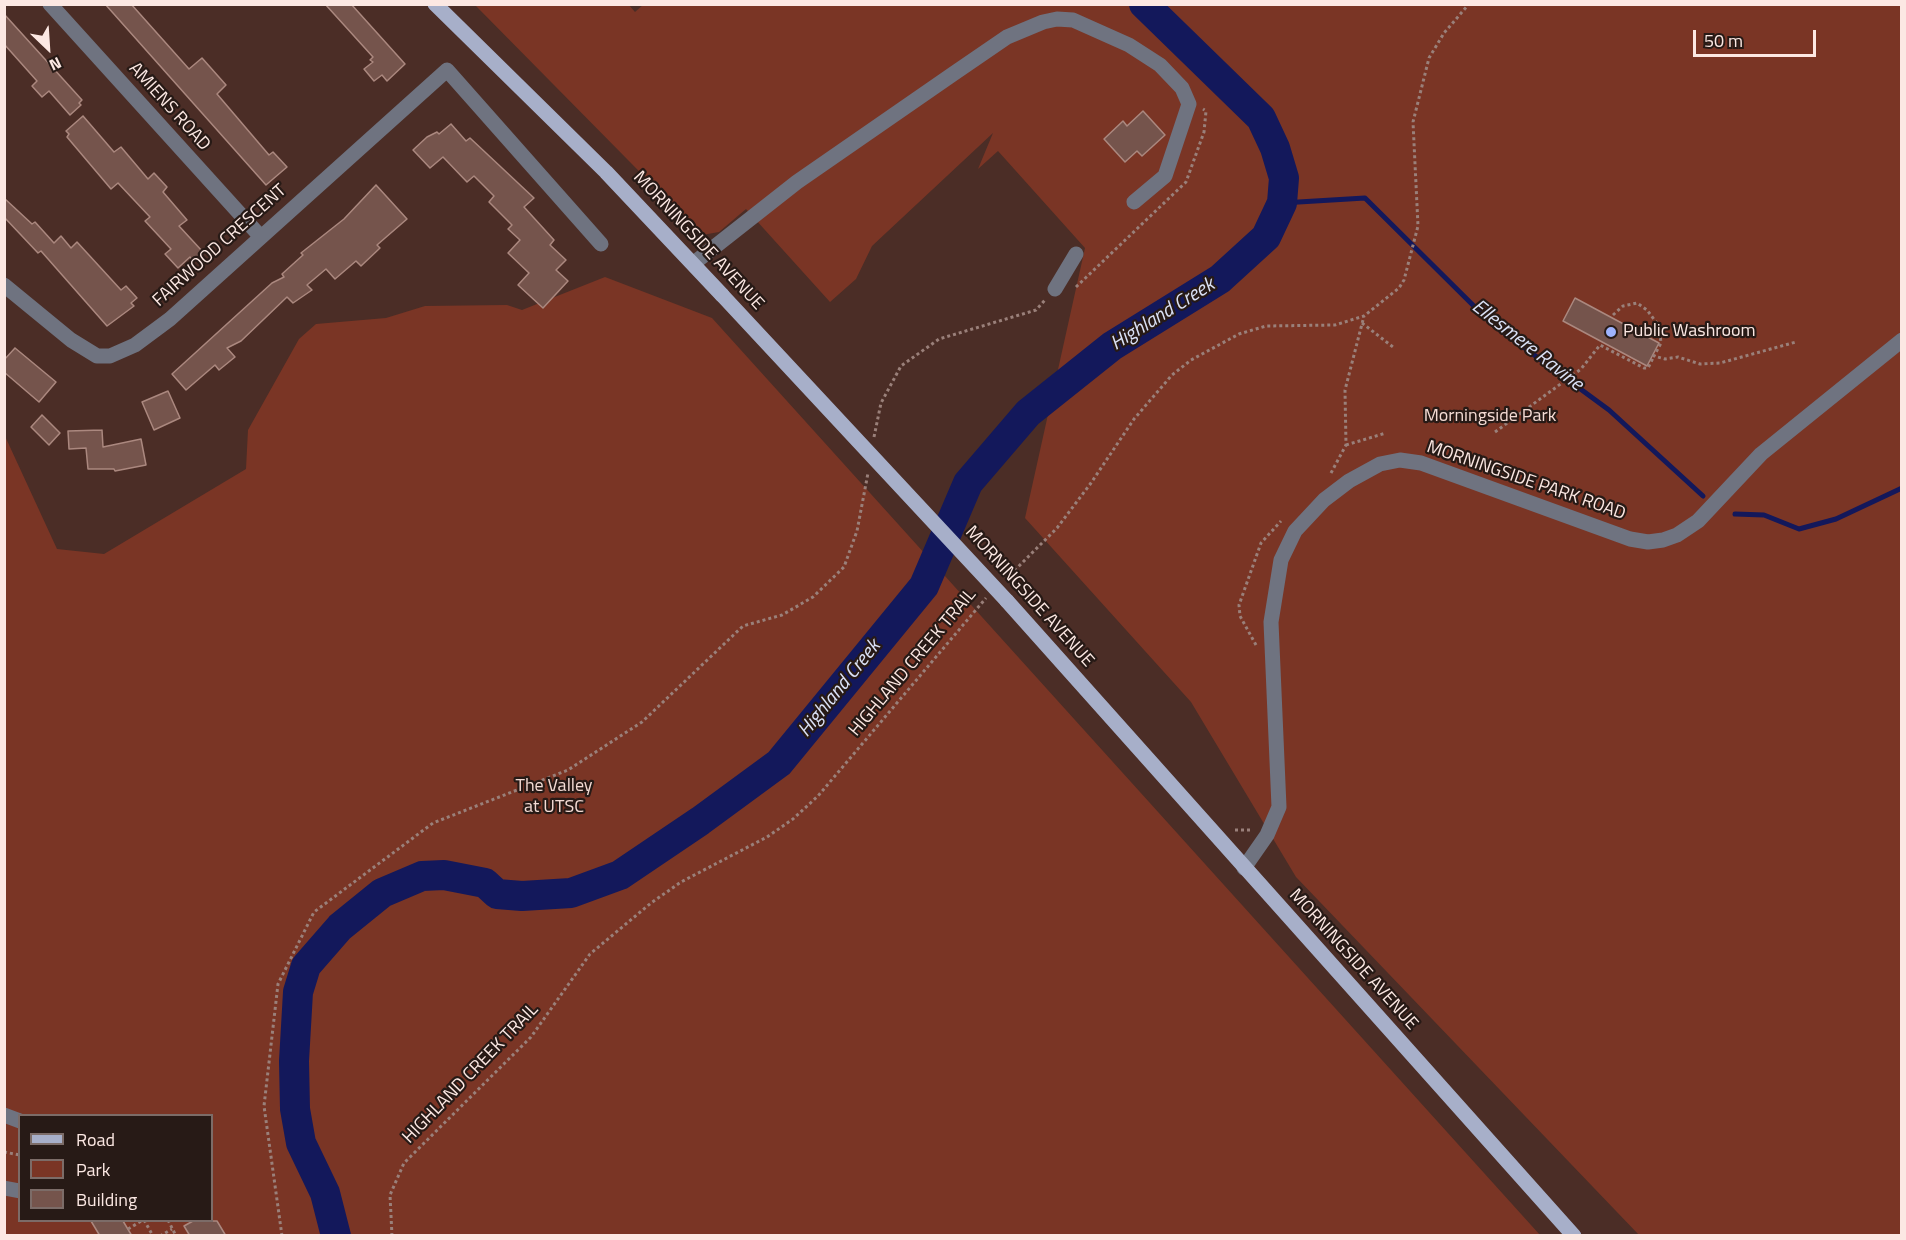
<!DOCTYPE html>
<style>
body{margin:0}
#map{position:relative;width:1906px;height:1240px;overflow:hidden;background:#4b2d26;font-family:"Titillium Web",sans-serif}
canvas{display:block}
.frame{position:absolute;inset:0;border:6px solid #fce8e3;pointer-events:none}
.legend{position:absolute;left:18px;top:1114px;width:195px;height:108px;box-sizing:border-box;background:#271a16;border:2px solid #7c6c68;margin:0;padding:8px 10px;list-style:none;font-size:18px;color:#fce8e3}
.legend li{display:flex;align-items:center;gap:12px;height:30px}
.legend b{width:30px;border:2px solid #7c6c68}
.north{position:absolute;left:18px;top:18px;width:60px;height:60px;-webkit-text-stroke:4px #271a16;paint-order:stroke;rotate:155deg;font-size:16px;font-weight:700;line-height:24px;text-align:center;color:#fce8e3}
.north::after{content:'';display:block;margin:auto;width:21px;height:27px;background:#fce8e3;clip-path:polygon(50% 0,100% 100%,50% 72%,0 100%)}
.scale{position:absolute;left:1693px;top:30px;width:123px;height:27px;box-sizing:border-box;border:3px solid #fce8e3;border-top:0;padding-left:8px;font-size:18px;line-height:21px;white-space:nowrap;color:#fce8e3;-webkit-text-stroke:4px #271a16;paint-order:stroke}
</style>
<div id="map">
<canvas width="1906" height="1240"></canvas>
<div class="frame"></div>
<ul class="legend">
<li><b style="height:8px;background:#a7afc9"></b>Road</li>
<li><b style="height:16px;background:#7a3525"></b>Park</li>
<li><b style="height:16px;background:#75544c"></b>Building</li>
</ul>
<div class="north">N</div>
<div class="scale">50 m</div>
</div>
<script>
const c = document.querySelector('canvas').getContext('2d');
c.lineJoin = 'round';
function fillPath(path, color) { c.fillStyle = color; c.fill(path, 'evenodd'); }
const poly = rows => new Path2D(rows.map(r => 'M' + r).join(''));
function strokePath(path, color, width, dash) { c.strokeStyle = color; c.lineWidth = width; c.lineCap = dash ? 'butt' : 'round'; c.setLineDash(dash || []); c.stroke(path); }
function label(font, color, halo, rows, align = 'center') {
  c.font = font + ' "Titillium Web",sans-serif'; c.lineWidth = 4.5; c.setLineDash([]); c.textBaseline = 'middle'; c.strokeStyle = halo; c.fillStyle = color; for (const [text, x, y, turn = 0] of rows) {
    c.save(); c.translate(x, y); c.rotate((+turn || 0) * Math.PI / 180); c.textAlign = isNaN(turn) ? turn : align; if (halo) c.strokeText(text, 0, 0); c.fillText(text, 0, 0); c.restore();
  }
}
fillPath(poly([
 [628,4,635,12,644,4,1901,5,1901,1235,1639,1235,1296,877,1191,702,1025,518,1085,248,998,151,978,169,993,133,872,246,856,279,830,302,746,209,719,232,702,235,475,5],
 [605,277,712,318,1540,1235,5,1235,4,434,57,549,104,554,246,469,248,430,299,339,316,324,386,318,425,306,507,305,522,310],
 [20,1116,212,1116,212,1220,20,1220]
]), '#7a3525');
strokePath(poly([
 [1282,203,1365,198,1492,324,1609,410,1703,496],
 [1735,514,1764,515,1799,529,1836,519,1902,488]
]), '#13185b', 5);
strokePath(poly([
 [336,1236,325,1193,301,1143,295,1109,294,1061,298,992,306,966,340,927,382,893,422,876,444,875,485,883,497,894,522,896,571,893,620,875,700,821,779,763,924,586,968,483,1028,413,1112,346,1220,279,1266,237,1282,203,1284,178,1275,148,1261,118,1144,4]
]), '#13185b', 30);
const building = poly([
 [105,4,131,4,189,69,202,58,226,85,217,94,269,155,273,152,287,167,266,185,105,4],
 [325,4,351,4,405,64,387,81,382,75,374,81,364,69,373,62,370,60,373,57,325,4],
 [4,14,82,100,79,103,81,105,70,115,49,91,42,97,32,86,37,81,4,44,4,14],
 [1143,111,1165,135,1142,156,1137,151,1125,162,1104,139,1123,121,1127,126,1143,111],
 [83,116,114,152,121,147,148,179,154,173,167,187,163,192,187,220,179,226,203,252,193,261,190,257,178,268,165,254,171,249,145,221,150,217,118,183,111,189,67,137,69,134,66,131,83,116],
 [451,124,466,141,470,138,534,198,524,207,554,240,550,245,566,260,556,270,568,281,543,308,518,285,529,273,508,253,520,240,508,229,512,225,489,202,494,196,474,176,467,182,443,157,430,168,413,150,427,137,437,132,439,134,451,124],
 [376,185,407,219,377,245,380,248,361,266,356,261,335,279,326,269,307,285,312,290,293,303,287,297,241,341,227,348,235,357,219,370,215,365,186,390,172,374,272,283,284,277,282,274,303,255,301,253,344,219,376,185],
 [4,198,32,224,35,222,54,243,61,236,71,248,77,242,121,290,126,286,137,298,131,303,134,306,107,326,41,251,38,253,4,217,4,198],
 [1575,298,1659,343,1647,366,1563,321,1575,298],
 [15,348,56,382,39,402,4,372,4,360,15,348],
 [168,391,180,418,154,430,142,402,168,391],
 [42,415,60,433,49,445,31,427,42,415],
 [102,430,103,447,141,439,146,465,115,471,114,469,88,469,86,448,69,449,68,431,102,430],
 [91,1221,123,1221,132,1236,100,1236,91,1221],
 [193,1221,217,1221,226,1236,190,1236,184,1226,193,1221]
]);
fillPath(building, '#75544c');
strokePath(building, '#ab887f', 1.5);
strokePath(poly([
 [831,5,832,4],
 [1076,287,1186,182,1204,132,1206,111,1203,109],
 [1613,315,1623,306,1637,303,1647,310,1659,326,1661,343,1654,356,1665,359,1678,357,1700,364,1720,363,1796,342],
 [1362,323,1393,347],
 [1495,432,1581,369,1600,345,1644,368,1648,368,1654,356],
 [874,437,881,403,901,366,939,339,1036,310,1046,299],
 [1346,445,1386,433],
 [1331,473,1346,445,1345,390,1364,316],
 [1006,579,1057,528,1091,483,1134,419,1172,375,1191,360,1239,334,1266,326,1335,325,1364,316,1399,288,1404,280,1418,226,1413,122,1429,58,1444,33,1469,4],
 [1256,645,1240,616,1239,605,1261,543,1281,521],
 [1235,830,1250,830],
 [4,1152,20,1155],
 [144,1220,153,1236],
 [168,1220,176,1236],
 [128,1229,143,1220],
 [160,1236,172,1229],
 [282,1236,264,1106,278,984,314,912,433,823,568,770,642,722,743,626,782,615,813,597,844,567,857,531,868,473],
 [392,1236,390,1195,404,1163,531,1037,590,954,651,903,681,882,767,837,793,819,818,796,986,598]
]), '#9a807a', 3, [3, 3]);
strokePath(poly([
 [50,4,260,236],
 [694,263,797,182,953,74,1007,37,1043,22,1057,19,1073,20,1129,45,1160,65,1182,88,1189,104,1165,176,1134,202],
 [4,285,71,340,97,356,110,356,135,345,170,319,447,70,601,244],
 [1055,289,1076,254],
 [1244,868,1267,835,1279,807,1271,622,1281,560,1295,531,1324,500,1349,481,1380,464,1400,460,1421,463,1630,539,1648,542,1663,540,1677,535,1698,521,1761,454,1902,340],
 [4,1115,20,1121],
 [4,1188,20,1191]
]), '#6f7380', 15);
strokePath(poly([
 [435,4,606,172,722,295],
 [1007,601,1574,1236]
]), '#a7afc9', 15);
strokePath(poly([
 [722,295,1007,601]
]), '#a7afc9', 15);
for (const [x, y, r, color] of [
 [1611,332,6,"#9eb3fd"]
]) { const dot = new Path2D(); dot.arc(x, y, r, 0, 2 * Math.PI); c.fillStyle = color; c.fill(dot); strokePath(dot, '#271a16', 2); }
label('18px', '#fce8e3', '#271a16', [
 ["AMIENS ROAD",169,107,48],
 ["MORNINGSIDE AVENUE",698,241,47],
 ["FAIRWOOD CRESCENT",220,246,-42],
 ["MORNINGSIDE PARK ROAD",1526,481,19],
 ["MORNINGSIDE AVENUE",1029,597,48],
 ["HIGHLAND CREEK TRAIL",913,663,-50],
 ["MORNINGSIDE AVENUE",1353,960,48],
 ["HIGHLAND CREEK TRAIL",471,1074,-46]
]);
label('18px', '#fce8e3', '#271a16', [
 ["Public Washroom",1623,332]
], 'left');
label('18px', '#f4dbd4', '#271a16', [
 ["Morningside Park",1490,417],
 ["The Valley",554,787],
 ["at UTSC",554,808]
]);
label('italic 20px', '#dbe2f7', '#271a16', [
 ["Highland Creek",1163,315,-32],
 ["Ellesmere Ravine",1527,346,38],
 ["Highland Creek",840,689,-51]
]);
</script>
